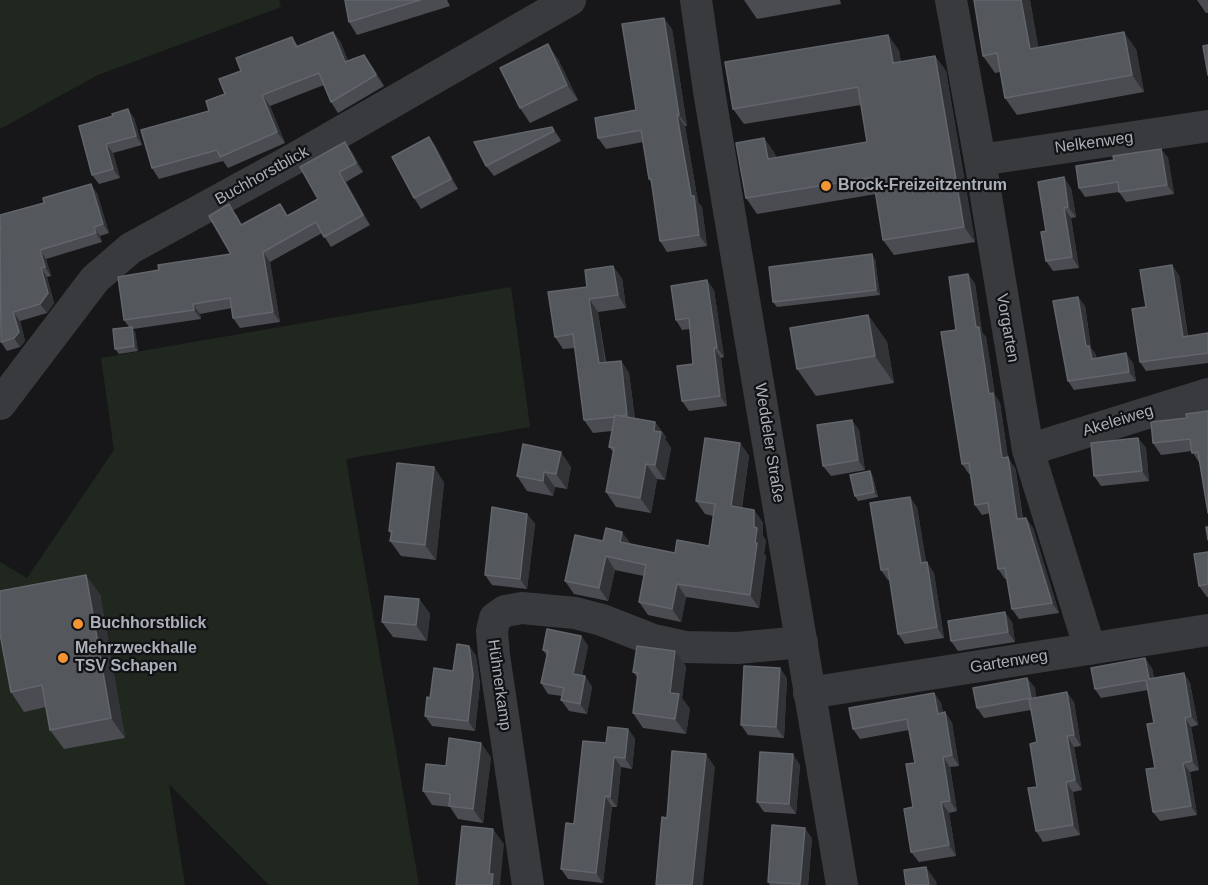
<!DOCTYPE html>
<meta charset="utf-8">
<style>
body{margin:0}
canvas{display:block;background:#171719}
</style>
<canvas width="1208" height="885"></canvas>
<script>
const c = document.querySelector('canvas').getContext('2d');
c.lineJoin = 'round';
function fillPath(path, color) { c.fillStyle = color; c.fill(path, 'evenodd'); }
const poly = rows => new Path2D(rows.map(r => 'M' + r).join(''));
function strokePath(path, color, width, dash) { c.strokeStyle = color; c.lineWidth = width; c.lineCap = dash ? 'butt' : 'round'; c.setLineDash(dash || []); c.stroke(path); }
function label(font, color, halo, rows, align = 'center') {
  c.font = font + ' Arial,sans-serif'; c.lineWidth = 4.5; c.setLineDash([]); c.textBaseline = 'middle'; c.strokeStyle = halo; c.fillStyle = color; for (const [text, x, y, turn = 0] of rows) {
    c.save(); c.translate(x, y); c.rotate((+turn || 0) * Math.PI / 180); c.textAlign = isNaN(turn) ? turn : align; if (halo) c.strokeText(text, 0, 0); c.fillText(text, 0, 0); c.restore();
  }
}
fillPath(poly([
 [0,0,279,0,281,7,98,75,0,129],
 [511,287,530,427,346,459,419,885,269,885,169,784,185,885,0,885,0,562,27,578,114,450,101,358]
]), '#1f271f');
strokePath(poly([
 [696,0,709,91,842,885],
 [951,0,980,160,1028,450,1090,649],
 [980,160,1208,126],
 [0,404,95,279,131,248,292,160,570,0],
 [1028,450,1208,394],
 [809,693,1208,630],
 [528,885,494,655,492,631,495,618,505,611,522,608,575,613,602,620,653,640,685,647,737,648,802,642]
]), '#383a3e', 32);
fillPath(poly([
 [345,0,447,0,450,6,357,35,349,22],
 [744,0,840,0,841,4,757,19],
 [1030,0,1038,47,1136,49,1144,92,1017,115,1005,98,1000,72,995,73,983,56],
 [1197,0,1208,0,1208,13,1206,13],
 [672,29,687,126,685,126,698,202,702,207,707,246,667,252,660,241,652,183,649,179,643,142,606,149,598,138,636,110],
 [333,32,341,43,348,61,372,66,384,86,338,113,331,102,324,85,270,106,285,143,228,168,223,161,159,179,152,168,209,111,225,94,241,71,292,37,298,46],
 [888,35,899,51,901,62,935,56,946,71,975,242,894,255,883,240,876,194,757,214,746,198,764,138,775,154,776,158,867,142,861,105,744,124,733,109],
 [558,59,578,100,530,123,520,108],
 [134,118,142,145,113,153,120,178,99,184,92,175,79,126],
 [552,127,559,137,561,141,494,176,486,166],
 [429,137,436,147,458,189,421,209,414,198],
 [1161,149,1168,158,1174,194,1126,202,1119,192,1085,197,1079,188],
 [352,152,363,172,346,182,370,225,331,247,322,233,270,262,280,322,240,328,233,318,232,308,200,314,201,319,133,329,135,332,138,351,119,354,115,349,129,327,124,320,159,270,231,254,236,214,242,225,288,215,318,199],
 [1071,188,1076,217,1071,218,1079,268,1053,271,1046,261,1046,231],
 [97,193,109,233,100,236,102,242,46,259,51,276,47,277,54,303,47,313,20,321,25,341,20,347,7,351,1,342,44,203],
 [875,259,880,295,777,307,773,302],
 [968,274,975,284,982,332,986,337,995,395,1000,403,1008,458,1015,468,1016,472,1023,518,1026,518,1033,528,1059,613,1019,619,1012,609,1007,579,1005,579,998,569,990,513,982,515,975,505,971,474,969,474,962,464,956,330],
 [1179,275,1188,336,1208,333,1208,363,1146,371,1140,362,1146,307],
 [622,278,626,308,598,312,606,362,621,361,629,373,635,419,655,422,666,437,665,439,671,448,665,480,657,479,651,513,616,507,606,492,613,452,609,447,612,431,593,433,584,420,575,348,563,349,555,337,587,287],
 [714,290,724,357,721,358,727,406,689,411,682,401,693,364,690,329,682,330,676,320],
 [1078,297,1085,306,1091,348,1096,355,1096,358,1133,363,1136,381,1074,390,1068,381],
 [868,315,887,342,894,383,816,396,797,369],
 [1208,411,1200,464,1192,451,1161,455,1153,443,1187,418],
 [859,430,865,470,831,476,823,466],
 [1138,438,1146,448,1149,481,1101,486,1094,476],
 [740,443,749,456,742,508,754,510,763,523,763,536,766,541,764,554,766,556,759,608,686,597,681,622,648,615,639,602,644,576,615,570,608,601,574,594,565,581,603,541,631,544,675,553,709,546,713,516,705,514,696,501],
 [434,467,444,483,436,560,401,556,390,541,391,534,389,531],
 [571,467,567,489,555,487,553,496,527,491,517,476],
 [870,471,873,477,878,497,858,501,855,496],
 [917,507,926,562,934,573,944,638,905,644,898,634,890,580,888,580,881,570],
 [527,514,535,524,527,589,492,585,485,575],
 [1208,552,1208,597,1207,597,1199,586],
 [100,594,125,738,64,749,50,730,46,707,24,712,11,692],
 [419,599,430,614,427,641,393,637,382,622],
 [1012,622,1015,642,958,651,951,641],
 [581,636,588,646,582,676,585,676,592,687,587,714,569,711,561,700,562,696,548,694,541,683,547,656,543,650],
 [469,646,476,656,480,684,475,731,432,726,425,716,430,698,453,671],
 [686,666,682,698,690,709,686,734,643,728,633,713,638,678,633,672],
 [1152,668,1154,678,1184,673,1190,683,1198,725,1191,727,1199,770,1190,772,1197,815,1160,821,1153,812,1155,768,1154,723,1148,690,1101,698,1095,689],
 [787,678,784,738,748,735,741,725],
 [1027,678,1035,688,1036,698,1074,702,1081,746,1074,747,1082,790,1073,792,1080,835,1043,842,1036,831,1037,787,1037,742,1031,710,984,718,977,708],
 [934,693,941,703,943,713,945,712,952,723,959,766,950,767,957,811,949,813,956,856,919,862,911,852,915,763,909,730,860,739,853,729],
 [628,729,635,739,632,769,621,767,617,807,612,807,603,883,568,879,561,869,606,743],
 [491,757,483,823,458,819,450,807,432,805,423,791],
 [800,765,796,814,764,812,757,802],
 [812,838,808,885,770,885,768,882]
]), '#4a4c51');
fillPath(poly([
 [1021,0,1030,0,1042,66,1030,49],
 [664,18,672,29,687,126,679,115],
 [333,32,341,43,353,73,345,62],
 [1124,32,1136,49,1144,92,1132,75],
 [888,35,899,51,904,79,893,63],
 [548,44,558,59,578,100,567,85],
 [364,55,372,66,384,86,376,75],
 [935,56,946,71,975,242,964,227],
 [262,95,270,106,285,143,277,132],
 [128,109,134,118,142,145,136,136],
 [677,115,685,126,698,202,702,207,707,246,699,235],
 [552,127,559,137,561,141,554,131],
 [429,137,436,147,458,189,451,179],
 [764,138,775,154,779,175,768,159],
 [345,142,352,152,363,172,356,163],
 [106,144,113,153,120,178,113,169],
 [1161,149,1168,158,1174,194,1167,185],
 [339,172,346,182,370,225,363,215],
 [1064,177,1071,188,1076,217,1068,207],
 [91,184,97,193,109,233,103,224],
 [1064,208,1071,218,1079,268,1072,257],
 [94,227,100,236,102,242,96,233],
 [40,250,46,259,51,276,45,267],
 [263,252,270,262,280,322,273,312],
 [872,254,875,259,880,295,876,290],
 [1172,265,1179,275,1189,346,1183,337],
 [613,266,622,278,626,308,618,295],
 [41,268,47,277,54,303,47,313,40,304],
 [968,274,975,284,982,332,986,337,995,395,1000,403,1008,458,1015,468,1016,472,1024,529,1017,519,1002,458,976,327],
 [707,280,714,290,724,357,717,348],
 [1078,297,1085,306,1091,348,1096,355,1098,368,1092,359,1086,346],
 [589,299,598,312,607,376,599,363],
 [193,304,200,314,201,319,194,310],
 [13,312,20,321,25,341,20,347,14,338],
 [868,315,887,342,894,383,875,356],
 [132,327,135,332,138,351,134,346],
 [714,348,721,358,727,406,720,396],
 [1126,353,1133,363,1136,381,1129,372],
 [621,361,629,373,636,428,627,415],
 [852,420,859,430,865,470,858,460],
 [655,422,666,437,665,439,671,448,665,480,655,465,654,431],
 [1138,438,1146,448,1149,481,1142,471],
 [740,443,749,456,740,519,731,506],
 [561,452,571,467,567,489,556,474],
 [646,464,657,479,651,513,640,498],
 [434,467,444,483,436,560,425,545],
 [870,471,873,477,878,497,874,492],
 [544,472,555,487,553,496,543,481],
 [910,497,917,507,928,573,921,563],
 [754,510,763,523,763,537,766,541,764,554,766,556,759,608,750,595,755,543,754,527],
 [527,514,535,524,527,589,520,579],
 [1026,518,1033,528,1059,613,1052,603],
 [622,532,632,545,620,542],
 [606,556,615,570,608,601,599,588],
 [927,562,934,573,944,638,937,627],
 [86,575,100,594,125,738,111,718],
 [677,584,686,597,681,622,672,609],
 [419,599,430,614,427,641,416,625],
 [1005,612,1012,622,1015,642,1008,632],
 [581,636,588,646,580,685,573,674],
 [469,646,476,656,480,684,475,731,468,721],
 [675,651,686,666,682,698,690,709,686,734,675,719,670,693],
 [1145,658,1152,668,1156,688,1149,679],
 [780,668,787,678,784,738,776,727],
 [1184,673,1190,683,1198,725,1191,716],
 [585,676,592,687,587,714,580,704],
 [1027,678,1035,688,1038,708,1031,698],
 [1067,692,1074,702,1081,746,1074,735],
 [934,693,941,703,946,724,938,714],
 [945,712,952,723,959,766,952,755],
 [1185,718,1191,727,1199,770,1192,761],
 [628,729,635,739,632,769,625,758],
 [1067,736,1074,747,1082,790,1075,780],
 [481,743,491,757,483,823,473,809],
 [706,754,715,767,703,885,692,885],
 [793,754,800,765,796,814,789,804],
 [614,757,621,767,617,807,610,797],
 [943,757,950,767,957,811,950,801],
 [1183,763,1190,772,1197,815,1191,806],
 [1066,782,1073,792,1080,835,1073,825],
 [605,796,612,807,603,883,596,873],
 [941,802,949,813,956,856,949,845],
 [805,828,812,838,808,885,800,885],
 [493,829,504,844,500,885,492,885,489,874],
 [926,867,936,881,937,885,929,885]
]), '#313336');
const building = poly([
 [345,0,420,0,349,22,345,0],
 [974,0,1021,0,1030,49,1124,32,1132,75,1005,98,997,53,983,56,974,0],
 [664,18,679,115,677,115,691,196,694,196,699,235,660,241,651,179,649,179,641,130,598,138,595,118,636,110,622,24,664,18],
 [333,32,345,62,364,55,376,75,331,102,319,73,262,95,277,132,220,157,217,150,152,168,141,130,209,111,206,101,225,94,219,79,241,71,236,58,292,37,296,47,333,32],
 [888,35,893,63,935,56,964,227,883,240,873,177,746,198,736,143,764,138,768,159,867,142,858,87,733,109,725,62,888,35],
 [548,44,567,85,520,108,500,68,548,44],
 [1208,45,1208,75,1203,46,1208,45],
 [128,109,136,136,106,144,113,169,92,175,79,126,113,116,112,114,128,109],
 [552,127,554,131,486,166,474,142,552,127],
 [429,137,451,179,414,198,392,157,429,137],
 [345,142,356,163,339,172,363,215,324,237,316,222,263,252,273,312,233,318,230,298,193,304,194,310,124,320,118,277,159,270,158,265,231,254,209,216,229,204,241,225,280,204,287,216,318,199,300,167,345,142],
 [1161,149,1167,185,1119,192,1118,182,1079,188,1076,166,1114,160,1113,156,1161,149],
 [1064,177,1068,207,1064,208,1072,257,1046,261,1041,232,1046,231,1038,182,1064,177],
 [91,184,103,224,94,227,96,233,40,250,45,267,41,268,48,293,40,304,13,312,19,332,14,338,1,342,0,228,1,228,0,224,0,215,44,203,43,198,91,184],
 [872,254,876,290,773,302,769,267,872,254],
 [1172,265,1183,337,1208,333,1208,353,1140,362,1132,309,1146,307,1140,270,1172,265],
 [613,266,618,295,589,299,599,363,621,361,627,415,620,416,615,415,615,417,584,420,573,334,555,337,548,292,587,287,585,270,613,266],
 [968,274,976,327,979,327,989,394,993,393,1002,458,1008,457,1009,462,1017,519,1026,518,1052,603,1012,609,1005,568,998,569,988,503,975,505,969,463,962,464,941,332,956,330,949,277,968,274],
 [707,280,717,348,714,348,720,396,682,401,677,366,693,364,689,318,676,320,671,286,707,280],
 [1078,297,1086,346,1089,346,1092,359,1126,353,1129,372,1068,381,1053,301,1078,297],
 [868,315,875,356,797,369,790,328,868,315],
 [132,327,134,346,115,349,113,329,132,327],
 [1208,411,1208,513,1198,452,1192,453,1190,439,1153,443,1151,422,1187,418,1186,414,1208,411],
 [615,415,655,422,654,431,661,432,655,465,646,464,640,498,606,492,614,448,609,447,615,415],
 [852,420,858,460,823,466,817,425,852,420],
 [705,438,740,443,731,506,754,510,754,527,757,528,755,543,757,543,750,595,677,584,672,609,639,602,646,565,606,556,599,588,565,581,575,535,603,541,606,528,622,532,620,542,675,553,677,540,709,546,715,504,696,501,705,438],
 [1138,438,1142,471,1094,476,1091,443,1138,438],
 [523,444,561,452,556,474,544,472,543,481,517,476,523,444],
 [397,463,434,467,425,545,390,541,392,531,389,531,397,463],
 [870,471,874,492,855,496,850,475,870,471],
 [910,497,921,563,927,562,937,627,898,634,888,569,881,570,870,503,910,497],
 [492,507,527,514,520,579,485,575,492,507],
 [1206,527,1208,527,1208,540,1206,527],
 [1208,552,1208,584,1199,586,1194,554,1208,552],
 [86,575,111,718,50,730,42,685,11,692,0,634,0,591,86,575],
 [385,596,419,599,416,625,382,622,385,596],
 [1005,612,1008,632,951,641,948,621,1005,612],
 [547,629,581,636,573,674,585,676,580,704,561,700,564,688,541,683,548,651,543,650,547,629],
 [457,644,469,646,473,675,468,721,425,716,427,697,430,698,434,668,453,671,457,644],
 [637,646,675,651,670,693,679,694,675,719,633,713,638,673,633,672,637,646],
 [1145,658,1149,679,1184,673,1191,716,1185,718,1192,761,1183,763,1191,806,1153,812,1146,769,1155,768,1147,724,1154,723,1146,680,1095,689,1091,668,1145,658],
 [744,666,780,668,776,727,741,725,744,666],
 [1027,678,1031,698,977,708,973,688,1027,678],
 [1067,692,1074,735,1067,736,1075,780,1066,782,1073,825,1036,831,1028,788,1037,787,1030,744,1037,742,1029,699,1067,692],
 [934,693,938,714,945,712,952,755,943,757,950,801,941,802,949,845,911,852,904,809,913,807,906,764,915,763,907,719,853,729,849,708,934,693],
 [608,727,628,729,625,758,614,757,610,797,605,796,596,873,561,869,566,823,574,824,583,741,606,743,608,727],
 [449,738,481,743,473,809,449,806,450,794,423,791,426,764,446,766,449,738],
 [672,751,706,754,692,885,656,885,662,817,667,818,672,751],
 [760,752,793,754,789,804,757,802,760,752],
 [772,825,805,828,800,884,768,882,772,825],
 [462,826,493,829,489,874,493,874,492,885,456,885,462,826],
 [926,867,929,885,906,885,904,870,926,867]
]);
fillPath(building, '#54575c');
strokePath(building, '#62656b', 1.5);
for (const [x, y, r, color] of [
 [826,186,6,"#f49534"],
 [78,624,6,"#f49534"],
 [63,658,6,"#f49534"]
]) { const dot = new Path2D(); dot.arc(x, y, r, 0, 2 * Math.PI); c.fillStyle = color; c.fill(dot); strokePath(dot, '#121214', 2); }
label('16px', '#a9b0b9', '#121214', [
 ["Nelkenweg",1094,143,-8],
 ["Buchhorstblick",262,176,-29],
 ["Vorgarten",1007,328,80],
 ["Akeleiweg",1118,421,-17],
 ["Weddeler Straße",769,443,81],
 ["Gartenweg",1009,662,-9],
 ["Hühnerkamp",499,685,82]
]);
label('bold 16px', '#a9b0b9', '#121214', [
 ["Brock-Freizeitzentrum",838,186],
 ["Buchhorstblick",90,624],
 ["Mehrzweckhalle",75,649],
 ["TSV Schapen",75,667]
], 'left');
</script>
